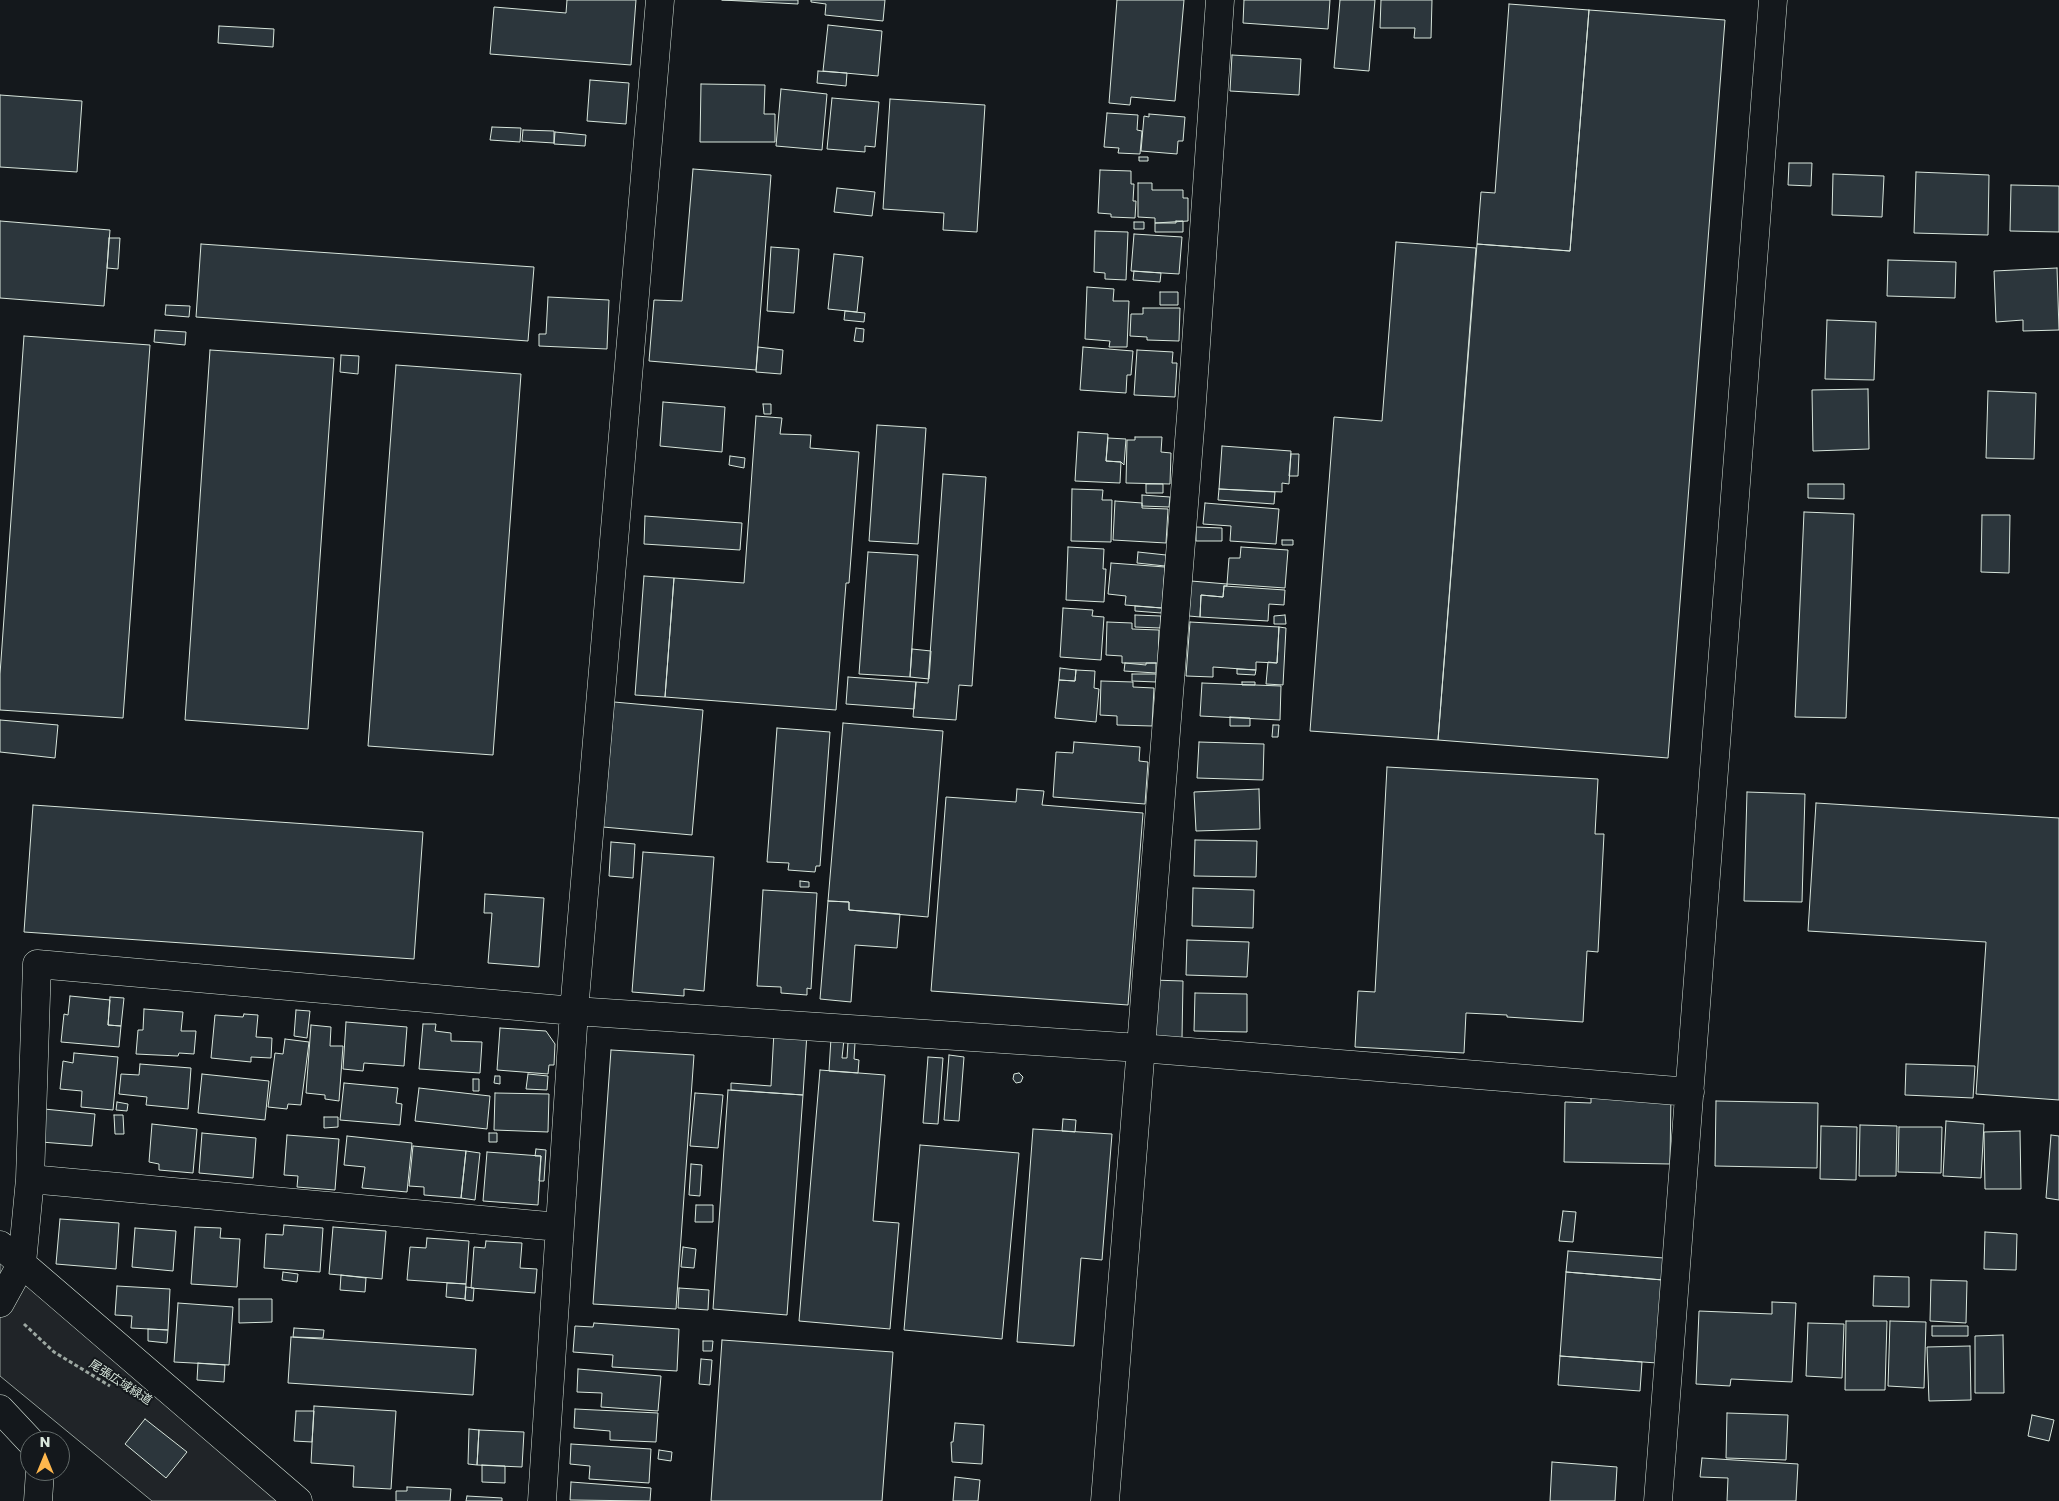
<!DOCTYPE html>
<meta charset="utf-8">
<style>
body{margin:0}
#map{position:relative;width:2059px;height:1501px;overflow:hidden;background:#14181c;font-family:Poppins,sans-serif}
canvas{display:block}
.north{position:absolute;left:20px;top:1431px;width:50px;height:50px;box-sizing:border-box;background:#14181c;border:1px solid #626a69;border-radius:50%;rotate:0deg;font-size:14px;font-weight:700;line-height:20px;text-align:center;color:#d8e6dc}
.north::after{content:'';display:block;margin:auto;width:18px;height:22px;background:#ffb74d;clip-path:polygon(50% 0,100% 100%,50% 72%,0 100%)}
</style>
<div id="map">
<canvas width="2059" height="1501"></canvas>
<div class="north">N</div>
</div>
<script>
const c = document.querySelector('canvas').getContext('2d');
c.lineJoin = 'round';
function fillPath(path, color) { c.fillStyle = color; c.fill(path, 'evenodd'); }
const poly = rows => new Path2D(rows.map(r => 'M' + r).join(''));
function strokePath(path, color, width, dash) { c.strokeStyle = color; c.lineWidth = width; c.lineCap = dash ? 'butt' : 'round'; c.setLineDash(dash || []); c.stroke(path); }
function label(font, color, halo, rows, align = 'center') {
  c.font = font + ' Poppins,"Noto Sans JP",sans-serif'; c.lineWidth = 4; c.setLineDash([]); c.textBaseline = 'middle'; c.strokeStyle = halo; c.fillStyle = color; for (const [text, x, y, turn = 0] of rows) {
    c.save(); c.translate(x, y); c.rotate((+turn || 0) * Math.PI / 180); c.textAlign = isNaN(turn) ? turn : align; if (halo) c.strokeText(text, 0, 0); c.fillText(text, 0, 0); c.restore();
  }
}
const green = poly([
 [0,1239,310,1501,152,1501,0,1376,0,1239]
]);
fillPath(green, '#202428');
strokePath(green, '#939e99', 1);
const building = poly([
 [567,0,636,0,631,65,490,54,494,7,566,13,567,0],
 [722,0,798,0,798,4,722,0],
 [811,0,885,0,883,21,825,15,826,4,811,2,811,0],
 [1117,0,1184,0,1175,101,1131,97,1130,105,1109,103,1117,0],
 [1244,0,1330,0,1328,29,1243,23,1244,0],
 [1340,0,1375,0,1369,71,1334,68,1340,0],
 [1381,0,1432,0,1431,38,1414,38,1415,28,1380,28,1381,0],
 [1509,4,1589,10,1570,251,1477,244,1481,192,1495,193,1509,4],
 [1589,10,1725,20,1668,758,1438,740,1477,244,1570,251,1589,10],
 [828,25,882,31,878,76,823,71,828,25],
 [219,26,274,29,273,47,218,43,219,26],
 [1232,55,1301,59,1299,95,1230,91,1232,55],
 [818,71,847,73,846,86,817,83,818,71],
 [590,80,629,83,626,124,587,121,590,80],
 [701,84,765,85,764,114,775,114,775,142,700,142,701,84],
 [781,89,827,94,822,150,776,146,781,89],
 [0,95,82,101,77,172,0,167,0,95],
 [832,98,879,102,875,147,865,146,865,152,827,149,832,98],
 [890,99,985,105,977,232,943,230,944,213,883,209,890,99],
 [1107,113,1138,115,1137,130,1142,131,1140,154,1118,153,1119,148,1104,147,1107,113],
 [1149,114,1185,117,1183,141,1178,141,1177,154,1141,151,1144,116,1149,117,1149,114],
 [492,127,521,128,520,142,490,140,492,127],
 [523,130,554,131,554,143,522,141,523,130],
 [555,132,586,135,585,146,554,144,555,132],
 [1139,157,1148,157,1148,161,1139,161,1139,157],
 [1789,163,1812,163,1811,186,1788,185,1789,163],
 [693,169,771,175,756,370,649,361,654,300,682,301,693,169],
 [1100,170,1131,171,1131,184,1134,184,1133,201,1136,201,1135,218,1111,217,1111,214,1098,213,1100,170],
 [1916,172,1989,175,1988,235,1914,233,1916,172],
 [1833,174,1884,176,1882,217,1832,215,1833,174],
 [1138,183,1152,183,1152,190,1183,190,1183,198,1188,198,1188,221,1155,223,1155,218,1138,217,1138,183],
 [2011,185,2059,186,2059,232,2010,231,2011,185],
 [837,188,875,192,872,216,834,212,837,188],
 [0,221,110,230,104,306,0,298,0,221],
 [1176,221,1183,221,1183,232,1155,232,1155,223,1176,223,1176,221],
 [1134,222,1144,222,1144,229,1134,229,1134,222],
 [1095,231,1128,232,1126,280,1105,279,1105,273,1094,272,1095,231],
 [1134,234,1182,237,1179,274,1131,271,1134,234],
 [109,238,120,238,118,269,107,268,109,238],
 [1396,242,1476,248,1438,740,1310,731,1334,417,1382,421,1396,242],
 [201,244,534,267,528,341,196,317,201,244],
 [771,247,799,249,794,313,767,311,771,247],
 [834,254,863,257,857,312,828,309,834,254],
 [1888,260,1956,262,1955,298,1887,296,1888,260],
 [2057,268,2059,330,2023,331,2023,320,1996,322,1994,271,2057,268],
 [1134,271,1161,273,1160,282,1133,280,1134,271],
 [1087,287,1114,289,1113,301,1129,301,1127,347,1109,347,1110,341,1085,339,1087,287],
 [1160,292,1178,292,1178,305,1160,305,1160,292],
 [548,297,609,300,607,349,539,346,539,334,546,334,548,297],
 [166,305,190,306,189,317,165,315,166,305],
 [1143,308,1180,308,1179,341,1147,340,1147,337,1130,336,1131,314,1143,314,1143,308],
 [845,311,865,313,864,322,844,320,845,311],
 [1827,320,1876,322,1874,380,1825,379,1827,320],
 [856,328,864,329,863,342,854,341,856,328],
 [155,330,186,332,185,345,154,342,155,330],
 [24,336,150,345,123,718,0,710,0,674,24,336],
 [758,347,783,350,781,374,756,372,758,347],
 [1083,347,1133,351,1131,375,1127,375,1126,393,1080,390,1083,347],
 [210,350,334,358,308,729,185,720,210,350],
 [1137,350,1173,352,1172,363,1177,363,1175,397,1134,395,1137,350],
 [341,355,359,356,358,374,340,372,341,355],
 [396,365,521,374,493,755,368,746,396,365],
 [1868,389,1869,449,1813,451,1812,390,1868,389],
 [1988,391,2036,393,2034,459,1986,458,1988,391],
 [663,402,725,407,722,452,660,446,663,402],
 [763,404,771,404,771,414,764,414,763,404],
 [756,416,782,418,780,434,811,435,810,448,859,452,849,583,846,583,836,710,665,697,674,578,744,583,756,416],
 [877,425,926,428,918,544,869,541,877,425],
 [1078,432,1108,434,1106,461,1121,462,1120,483,1075,481,1078,432],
 [1135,437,1162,437,1161,452,1171,453,1170,484,1126,483,1127,440,1135,440,1135,437],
 [1108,438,1126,439,1124,465,1121,462,1106,461,1108,438],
 [1222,446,1291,451,1289,484,1282,483,1282,492,1219,489,1222,446],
 [1291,454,1299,454,1298,476,1289,476,1291,454],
 [730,456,745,458,744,468,729,465,730,456],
 [943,474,986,477,972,686,959,685,956,720,913,717,916,682,928,683,943,474],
 [1146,484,1163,484,1163,493,1146,493,1146,484],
 [1808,484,1844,484,1844,499,1808,498,1808,484],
 [1072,489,1103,490,1102,500,1112,500,1111,542,1071,541,1072,489],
 [1219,489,1275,492,1274,504,1218,500,1219,489],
 [1142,495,1170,497,1169,507,1142,506,1142,495],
 [1115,501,1142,503,1142,508,1168,509,1166,543,1113,540,1115,501],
 [1205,503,1279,509,1276,544,1230,541,1231,526,1203,524,1205,503],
 [1804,512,1854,514,1846,718,1795,717,1804,512],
 [1982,515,2010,515,2009,573,1981,572,1982,515],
 [645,516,742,523,740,550,644,544,645,516],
 [1196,527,1222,528,1222,541,1196,541,1196,527],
 [1282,540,1293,540,1293,545,1282,545,1282,540],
 [1068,547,1104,549,1103,569,1106,569,1104,602,1066,600,1068,547],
 [1241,547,1288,550,1285,588,1227,584,1229,558,1240,558,1241,547],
 [868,552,918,555,910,677,859,674,868,552],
 [1138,552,1166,555,1165,566,1137,563,1138,552],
 [1111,563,1165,567,1162,608,1125,605,1126,596,1108,594,1111,563],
 [644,576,674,578,665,697,635,695,644,576],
 [1191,581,1227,584,1227,586,1224,586,1223,597,1201,595,1200,617,1189,616,1191,581],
 [1224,586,1285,590,1284,605,1269,604,1268,621,1200,617,1201,595,1223,597,1224,586],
 [1135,606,1162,608,1161,613,1135,611,1135,606],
 [1063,608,1093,610,1092,616,1104,617,1101,660,1060,657,1063,608],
 [1135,615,1161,616,1160,628,1135,627,1135,615],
 [1285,615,1286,624,1274,624,1274,616,1285,615],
 [1107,622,1132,623,1132,629,1159,630,1158,663,1122,663,1122,656,1106,655,1107,622],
 [1190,622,1279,627,1277,663,1256,662,1256,670,1213,667,1213,677,1186,676,1190,622],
 [1279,627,1286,628,1283,685,1266,684,1268,662,1277,663,1279,627],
 [912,649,931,651,929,679,910,677,912,649],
 [1125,663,1146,665,1146,663,1156,663,1156,673,1124,671,1125,663],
 [1060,668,1076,670,1075,681,1059,680,1060,668],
 [1237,669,1256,670,1255,675,1237,674,1237,669],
 [1076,670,1095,671,1094,688,1099,689,1096,722,1055,718,1059,680,1075,681,1076,670],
 [1132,674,1156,674,1156,682,1132,681,1132,674],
 [848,677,916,682,914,709,846,704,848,677],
 [1101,681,1133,682,1133,687,1154,688,1152,726,1117,725,1117,716,1100,715,1101,681],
 [1242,682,1255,682,1255,685,1242,685,1242,682],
 [1202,683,1281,686,1280,720,1200,716,1202,683],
 [614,702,703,710,692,835,603,827,614,702],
 [1230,717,1250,718,1250,726,1230,726,1230,717],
 [0,720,58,725,55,758,0,752,0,720],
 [843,723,943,731,928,917,849,910,849,902,828,901,843,723],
 [1273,725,1279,725,1278,737,1272,737,1273,725],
 [777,728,830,732,820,866,816,866,815,872,788,870,789,863,767,862,777,728],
 [1074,742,1140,747,1139,761,1148,762,1145,804,1053,797,1056,752,1073,753,1074,742],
 [1199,742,1264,744,1263,780,1197,778,1199,742],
 [1387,767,1598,779,1595,834,1604,834,1598,952,1587,951,1583,1022,1507,1017,1507,1015,1466,1013,1464,1053,1355,1047,1358,991,1375,992,1387,767],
 [1017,789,1044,791,1042,805,1143,813,1128,1005,931,991,946,797,1016,802,1017,789],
 [1259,789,1260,829,1196,831,1194,792,1259,789],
 [1747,792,1805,794,1802,902,1744,901,1747,792],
 [1816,803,2059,818,2059,1100,1976,1094,1986,942,1808,931,1816,803],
 [33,805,423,832,414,959,24,932,33,805],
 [1195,840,1257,841,1256,877,1194,876,1195,840],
 [611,842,635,844,633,878,609,876,611,842],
 [643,852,714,857,704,991,684,989,684,996,632,992,643,852],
 [800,881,809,882,809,887,800,887,800,881],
 [1193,888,1254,890,1253,928,1192,926,1193,888],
 [763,890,817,893,811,989,807,988,807,995,781,993,781,987,757,986,763,890],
 [485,894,544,898,539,967,488,963,492,913,484,913,485,894],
 [828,901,849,902,849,910,900,914,897,948,855,945,851,1002,820,999,828,901],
 [1187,940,1249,942,1247,977,1186,975,1187,940],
 [1152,980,1183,981,1182,1038,1151,1037,1152,980],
 [1195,993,1247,994,1247,1032,1194,1031,1195,993],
 [70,996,110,1000,108,1025,121,1026,119,1047,61,1042,64,1014,68,1015,70,996],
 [110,997,124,998,121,1026,108,1025,110,997],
 [144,1009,183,1012,181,1031,196,1031,194,1054,179,1053,178,1056,136,1054,138,1030,143,1030,144,1009],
 [296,1010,310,1011,307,1038,294,1036,296,1010],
 [244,1014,258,1015,256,1037,272,1038,271,1058,251,1057,251,1062,211,1058,215,1015,243,1017,244,1014],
 [346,1022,407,1027,404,1066,364,1063,363,1071,343,1069,346,1022],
 [423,1024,436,1024,435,1031,451,1033,451,1041,482,1042,480,1073,419,1069,423,1024],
 [311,1025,331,1027,330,1046,343,1046,339,1101,325,1099,325,1095,306,1093,311,1025],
 [500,1028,546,1031,555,1044,554,1065,549,1065,548,1074,497,1070,500,1028],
 [774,1031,807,1033,803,1095,731,1090,731,1083,771,1086,774,1031],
 [831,1038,844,1039,842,1058,847,1058,848,1042,855,1043,854,1059,859,1060,858,1073,829,1071,831,1038],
 [285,1039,309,1042,301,1105,288,1104,287,1109,268,1107,275,1053,283,1054,285,1039],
 [611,1050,694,1055,676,1309,593,1304,611,1050],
 [74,1053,118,1057,113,1110,81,1107,82,1091,60,1089,63,1061,73,1063,74,1053],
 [949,1055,964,1057,959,1121,944,1120,949,1055],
 [928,1057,943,1058,938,1124,923,1123,928,1057],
 [140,1064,191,1068,188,1109,146,1105,147,1097,119,1094,121,1074,139,1075,140,1064],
 [1906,1064,1975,1066,1973,1098,1905,1095,1906,1064],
 [820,1070,885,1075,873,1221,899,1223,890,1329,799,1321,820,1070],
 [1019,1073,1023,1077,1021,1082,1016,1083,1013,1079,1014,1074,1019,1073],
 [202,1074,269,1081,265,1120,198,1113,202,1074],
 [528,1074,548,1076,547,1090,526,1089,528,1074],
 [495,1076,500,1076,500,1084,494,1083,495,1076],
 [473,1079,479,1079,479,1091,473,1091,473,1079],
 [344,1083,398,1088,396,1103,402,1104,400,1125,340,1120,344,1083],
 [419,1088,490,1096,487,1129,415,1121,419,1088],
 [728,1090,803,1095,787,1315,713,1309,728,1090],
 [1591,1091,1671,1093,1670,1164,1564,1162,1565,1102,1591,1103,1591,1091],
 [495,1093,549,1094,548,1132,494,1130,495,1093],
 [695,1093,723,1095,718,1148,690,1146,695,1093],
 [1716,1101,1818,1103,1817,1168,1715,1166,1716,1101],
 [117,1102,128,1104,127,1111,116,1110,117,1102],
 [44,1109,95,1114,92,1146,41,1142,44,1109],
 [114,1115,123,1115,124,1134,115,1134,114,1115],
 [324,1117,338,1117,338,1127,324,1128,324,1117],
 [1063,1119,1076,1120,1075,1132,1062,1131,1063,1119],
 [1946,1121,1984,1124,1981,1178,1943,1176,1946,1121],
 [152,1124,197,1129,193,1173,159,1170,159,1164,149,1162,152,1124],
 [1860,1125,1897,1126,1896,1176,1859,1176,1860,1125],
 [1821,1126,1857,1127,1856,1180,1820,1179,1821,1126],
 [1899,1127,1942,1127,1941,1173,1898,1172,1899,1127],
 [1033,1129,1112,1134,1102,1260,1081,1258,1074,1346,1017,1342,1033,1129],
 [2020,1131,2021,1189,1985,1189,1984,1132,2020,1131],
 [202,1133,256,1138,253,1178,199,1173,202,1133],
 [489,1133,497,1133,497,1142,489,1142,489,1133],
 [287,1135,339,1139,335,1190,297,1187,298,1176,284,1175,287,1135],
 [2051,1135,2059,1136,2059,1200,2046,1198,2051,1135],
 [347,1136,412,1143,407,1192,362,1188,365,1167,344,1165,347,1136],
 [920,1145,1019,1153,1002,1339,904,1330,920,1145],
 [413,1146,466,1151,461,1198,424,1195,424,1187,409,1186,413,1146],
 [536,1149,546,1150,544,1181,539,1181,541,1156,535,1156,536,1149],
 [466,1151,480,1153,475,1200,461,1198,466,1151],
 [487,1152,541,1156,538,1205,483,1201,487,1152],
 [691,1164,702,1165,700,1196,689,1195,691,1164],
 [696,1205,713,1205,713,1222,695,1222,696,1205],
 [1563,1211,1576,1212,1573,1242,1559,1241,1563,1211],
 [60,1219,119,1223,116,1269,56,1264,60,1219],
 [284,1225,323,1228,320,1272,264,1268,266,1234,283,1235,284,1225],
 [195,1227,221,1228,220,1238,240,1239,237,1287,191,1284,195,1227],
 [333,1227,386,1231,382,1279,329,1274,333,1227],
 [135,1228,176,1231,173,1271,132,1267,135,1228],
 [1985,1232,2017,1234,2016,1270,1984,1269,1985,1232],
 [427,1238,469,1241,466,1284,407,1280,410,1247,426,1248,427,1238],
 [486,1241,522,1243,520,1268,537,1269,535,1293,471,1288,474,1247,485,1248,486,1241],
 [683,1247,696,1249,694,1268,681,1267,683,1247],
 [1568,1251,1664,1258,1663,1280,1566,1272,1568,1251],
 [283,1272,298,1274,297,1282,282,1280,283,1272],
 [1566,1272,1663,1280,1657,1363,1560,1356,1566,1272],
 [341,1275,366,1278,365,1292,340,1290,341,1275],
 [1874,1276,1909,1277,1909,1307,1873,1306,1874,1276],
 [1931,1280,1967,1281,1966,1323,1930,1321,1931,1280],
 [447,1283,466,1284,465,1299,446,1297,447,1283],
 [117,1286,170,1289,168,1330,131,1328,132,1316,115,1315,117,1286],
 [466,1287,474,1288,473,1301,465,1300,466,1287],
 [679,1288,709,1290,708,1310,678,1308,679,1288],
 [239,1299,272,1299,272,1322,239,1323,239,1299],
 [1772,1302,1796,1303,1792,1382,1731,1379,1730,1386,1696,1384,1699,1311,1772,1314,1772,1302],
 [178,1303,233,1307,229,1365,174,1362,178,1303],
 [1846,1321,1887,1321,1885,1390,1845,1390,1846,1321],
 [1890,1321,1926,1322,1924,1388,1888,1386,1890,1321],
 [594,1323,679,1329,677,1371,612,1367,613,1355,573,1352,575,1326,593,1327,594,1323],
 [1808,1323,1844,1324,1842,1378,1806,1376,1808,1323],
 [1932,1326,1968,1326,1968,1336,1932,1336,1932,1326],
 [294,1328,324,1330,323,1338,293,1337,294,1328],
 [148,1329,168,1330,167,1343,148,1341,148,1329],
 [2003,1335,2004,1393,1975,1393,1975,1336,2003,1335],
 [291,1337,476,1349,473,1395,288,1383,291,1337],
 [722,1340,893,1352,882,1501,711,1501,722,1340],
 [703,1341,713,1341,712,1351,703,1351,703,1341],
 [1970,1346,1971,1400,1929,1401,1927,1347,1970,1346],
 [1560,1356,1642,1362,1640,1391,1558,1385,1560,1356],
 [701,1359,712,1360,710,1385,699,1384,701,1359],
 [198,1363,225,1365,224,1382,197,1380,198,1363],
 [578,1369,661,1376,658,1411,601,1407,602,1393,577,1392,578,1369],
 [314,1406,396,1411,391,1489,353,1487,354,1466,311,1463,314,1406],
 [575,1409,658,1413,656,1442,610,1440,610,1431,574,1428,575,1409],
 [296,1411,314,1411,312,1442,294,1441,296,1411],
 [1727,1413,1788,1415,1786,1460,1726,1458,1727,1413],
 [2032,1415,2054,1420,2049,1441,2028,1436,2032,1415],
 [145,1419,187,1452,166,1478,125,1444,145,1419],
 [955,1423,984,1425,982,1464,952,1462,951,1442,953,1442,955,1423],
 [469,1429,479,1430,477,1465,468,1464,469,1429],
 [479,1430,524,1432,522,1467,477,1465,479,1430],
 [571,1444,651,1449,649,1483,589,1479,590,1466,570,1464,571,1444],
 [659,1450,672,1452,671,1461,658,1459,659,1450],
 [1702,1458,1798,1464,1796,1501,1727,1501,1728,1478,1700,1477,1702,1458],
 [1552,1462,1617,1467,1615,1501,1550,1501,1552,1462],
 [482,1465,505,1466,505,1483,482,1482,482,1465],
 [955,1477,980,1480,978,1501,953,1501,955,1477],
 [571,1482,651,1488,650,1501,570,1500,571,1482],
 [407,1487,451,1489,450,1501,396,1501,396,1491,407,1491,407,1487],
 [467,1496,502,1498,502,1501,466,1501,467,1496]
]);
fillPath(building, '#2c363c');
strokePath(building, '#d8e6dc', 1);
const minor = poly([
 [30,1179,559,1227],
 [0,1245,298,1501],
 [0,1303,22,1263,30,1179,37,964,574,1011,1140,1048,1690,1092],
 [0,1409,30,1441],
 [38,1501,40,1471],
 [542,1501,574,1011,660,0],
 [1105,1501,1191,416,1220,0],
 [1658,1501,1773,0]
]);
strokePath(minor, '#d8e6dc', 29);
strokePath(poly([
 [24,1324,54,1352,110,1386]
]), '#9da8a2', 3, [4, 2.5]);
strokePath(minor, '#14181c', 28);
label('12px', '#d8e6dc', '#14181c', [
 ["尾張広域緑道",120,1383,33]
]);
</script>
